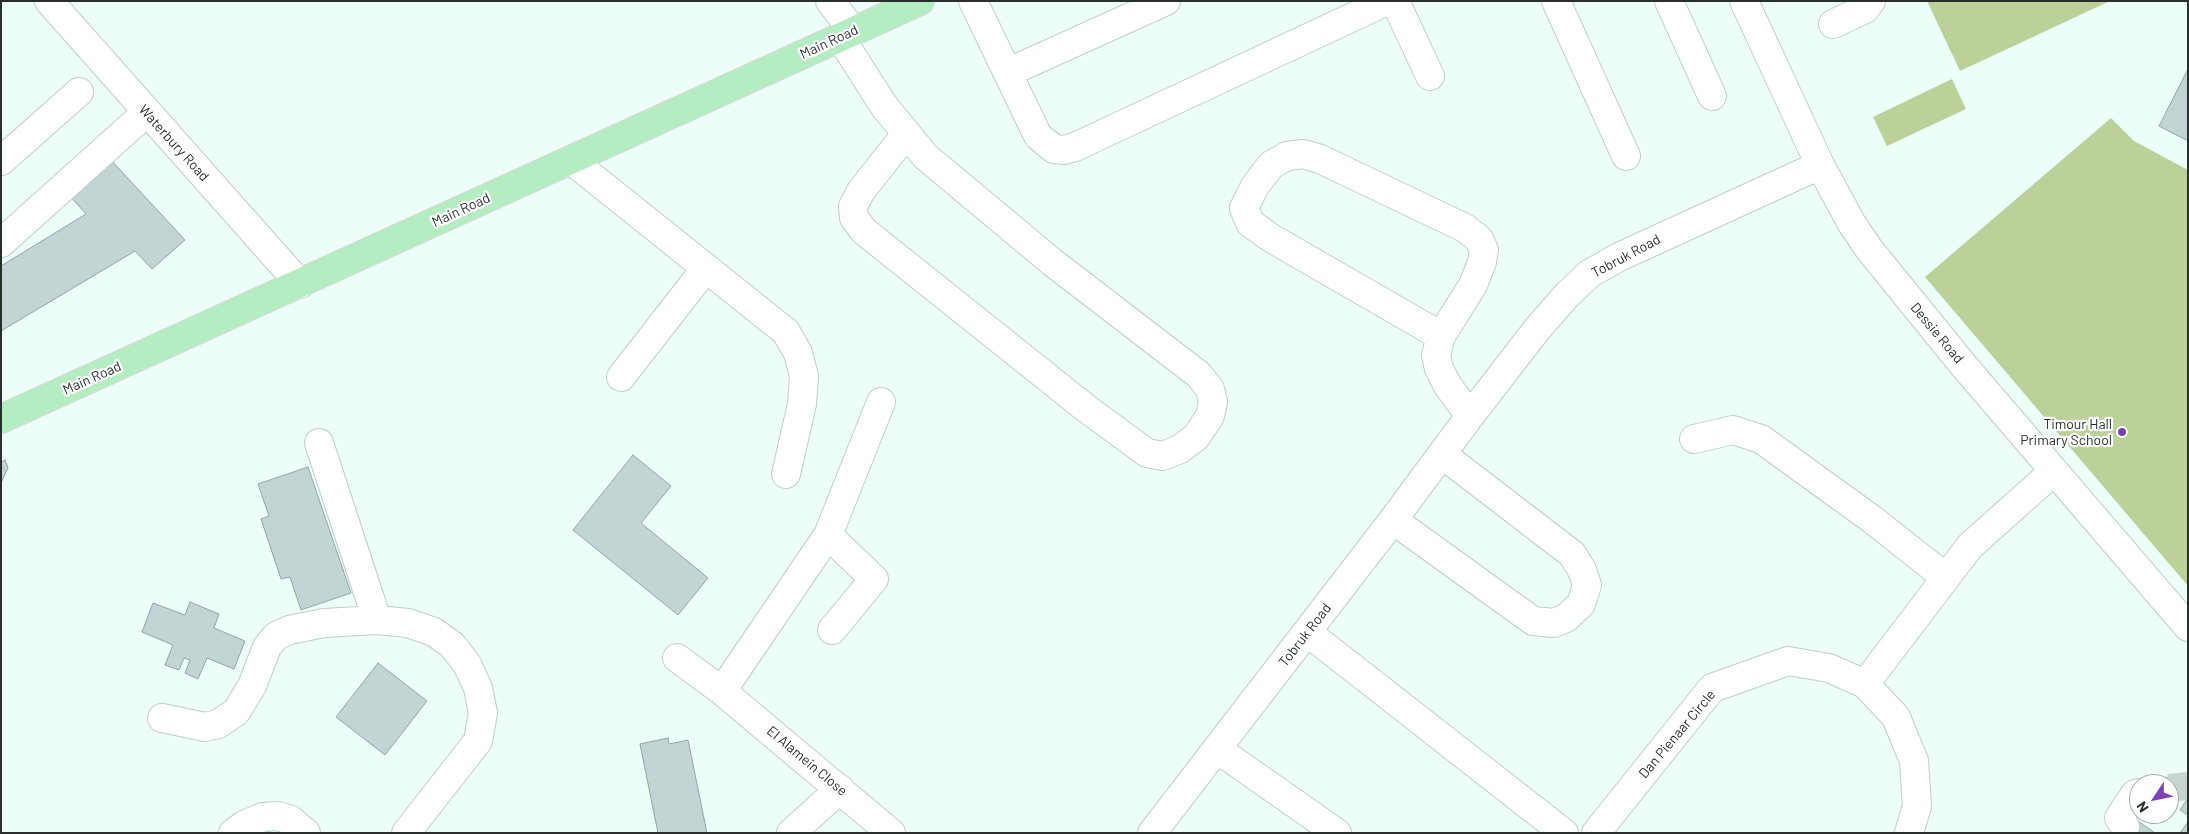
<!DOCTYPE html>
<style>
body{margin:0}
#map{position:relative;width:2189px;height:834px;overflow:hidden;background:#edfef9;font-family:Barlow,sans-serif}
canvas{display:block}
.frame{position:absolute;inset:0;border:2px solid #292f2d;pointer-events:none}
.north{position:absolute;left:2129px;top:774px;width:50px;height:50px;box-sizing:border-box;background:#fff;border:1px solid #a9acab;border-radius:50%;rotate:236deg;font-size:14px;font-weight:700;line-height:20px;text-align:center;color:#292f2d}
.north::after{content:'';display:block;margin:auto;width:18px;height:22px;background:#7f41b6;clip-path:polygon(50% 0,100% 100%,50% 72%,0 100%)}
</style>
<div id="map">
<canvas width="2189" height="834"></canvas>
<div class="frame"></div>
<div class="north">N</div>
</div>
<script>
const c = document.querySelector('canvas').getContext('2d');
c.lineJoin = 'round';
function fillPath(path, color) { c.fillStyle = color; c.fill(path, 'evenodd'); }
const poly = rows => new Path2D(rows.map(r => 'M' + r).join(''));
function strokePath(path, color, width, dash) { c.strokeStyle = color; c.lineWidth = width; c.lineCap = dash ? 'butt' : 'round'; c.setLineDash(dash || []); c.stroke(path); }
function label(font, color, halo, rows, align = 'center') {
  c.font = font + ' Barlow,sans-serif'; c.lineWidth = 4.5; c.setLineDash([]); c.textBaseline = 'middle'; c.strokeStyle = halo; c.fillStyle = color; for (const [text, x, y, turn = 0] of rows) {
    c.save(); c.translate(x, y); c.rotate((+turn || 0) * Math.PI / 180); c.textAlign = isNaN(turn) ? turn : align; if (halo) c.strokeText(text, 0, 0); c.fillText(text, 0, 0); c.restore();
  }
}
fillPath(poly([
 [1927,1,2110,1,1960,71],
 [1952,79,1966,109,1887,146,1873,117],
 [2111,118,2134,141,2188,170,2188,586,1925,277]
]), '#bcd099');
const building = poly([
 [2188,69,2188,141,2159,126,2188,69],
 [110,159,185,240,152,269,135,251,1,331,1,266,86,214,70,196,110,159],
 [633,455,671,486,641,523,708,578,678,615,573,530,633,455],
 [5,460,8,468,1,483,1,462,5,460],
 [308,467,351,593,301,610,290,577,281,579,261,519,269,516,258,484,308,467],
 [190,602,219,614,214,628,245,641,234,669,207,658,198,679,185,673,190,660,184,658,179,670,165,665,173,645,142,632,153,603,185,615,190,602],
 [378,663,427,701,385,755,336,717,378,663],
 [668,738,669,744,688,740,707,833,658,833,640,744,668,738],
 [2187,776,2188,797,2169,798,2169,784,2145,784,2145,780,2187,776],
 [2188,798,2188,815,2180,810,2188,798],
 [2132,817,2155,833,2121,833,2132,817],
 [2188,822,2188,833,2180,833,2188,822]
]);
fillPath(building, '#c3d4d5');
strokePath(building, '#93a4a5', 1);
strokePath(poly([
 [2169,788,2188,786]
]), '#c6d5d0', 28, [28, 14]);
const minor = poly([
 [49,1,300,284],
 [830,1,853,31],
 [973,1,1038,136,1054,149,1064,150,1075,147,1387,1],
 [1395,1,1430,76],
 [1556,1,1626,156],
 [1669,1,1712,96],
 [1744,1,1820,165,1852,224,1869,249,1964,366,2188,627],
 [1833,24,1865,9,1871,1],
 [840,37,884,106,925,156,1052,262,1199,375,1210,389,1213,402,1210,416,1196,437,1180,449,1163,456,1147,453,1087,409,864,231,854,218,853,206,861,191,906,134],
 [1009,72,1166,1],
 [571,160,786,332,798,353,804,376,802,404,786,474],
 [1,161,79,92],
 [1,243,147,112],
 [1441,336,1473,285,1482,262,1484,250,1479,239,1465,228,1320,159,1303,154,1287,156,1271,165,1255,186,1244,208,1250,223,1271,238,1441,336,1436,355,1439,369,1448,386,1470,416],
 [621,377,706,268],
 [1694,439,1733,430,1761,439,1873,520,1945,577],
 [319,443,377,620],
 [1393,520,1533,621,1554,623,1566,618,1581,604,1587,585,1582,570,1572,554,1443,455],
 [828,535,874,579,832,630],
 [1307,632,1564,833],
 [677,658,722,691,891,833],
 [1865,684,1970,546,2054,471],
 [722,691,828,535,881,402],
 [162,718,205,727,218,724,236,712,252,686,267,647,276,636,289,630,324,623,377,620,408,623,434,632,452,645,467,664,478,688,483,713,478,741,406,833],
 [1217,749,1337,833],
 [2125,827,2119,818,2135,794,2139,793],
 [233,833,244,825,263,817,278,816,291,820,306,833],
 [791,833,840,789],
 [1152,833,1393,520,1470,416,1538,328,1567,295,1589,274,1619,257,1820,165],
 [1596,833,1712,688,1788,661,1829,668,1865,684,1896,717,1914,761,1917,806,1909,833]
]);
const major = poly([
 [1,419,920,1]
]);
strokePath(minor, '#becec9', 30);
strokePath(major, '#d8dad9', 30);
strokePath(minor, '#fff', 28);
strokePath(major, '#b5edc2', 28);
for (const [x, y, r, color] of [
 [2122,432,5,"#7f41b6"]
]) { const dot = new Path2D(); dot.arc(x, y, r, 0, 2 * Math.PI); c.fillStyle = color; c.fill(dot); strokePath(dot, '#fff', 2); }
label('14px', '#292f2d', '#fff', [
 ["Main Road",829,42,-25],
 ["Waterbury Road",174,143,48],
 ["Main Road",461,210,-25],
 ["Tobruk Road",1626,256,-28],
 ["Dessie Road",1937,333,50],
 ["Main Road",92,378,-24],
 ["Tobruk Road",1305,635,-52],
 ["Dan Pienaar Circle",1677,734,-50],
 ["El Alamein Close",807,761,40]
]);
label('14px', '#292f2d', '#fff', [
 ["Timour Hall",2112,424],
 ["Primary School",2112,440]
], 'right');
</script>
